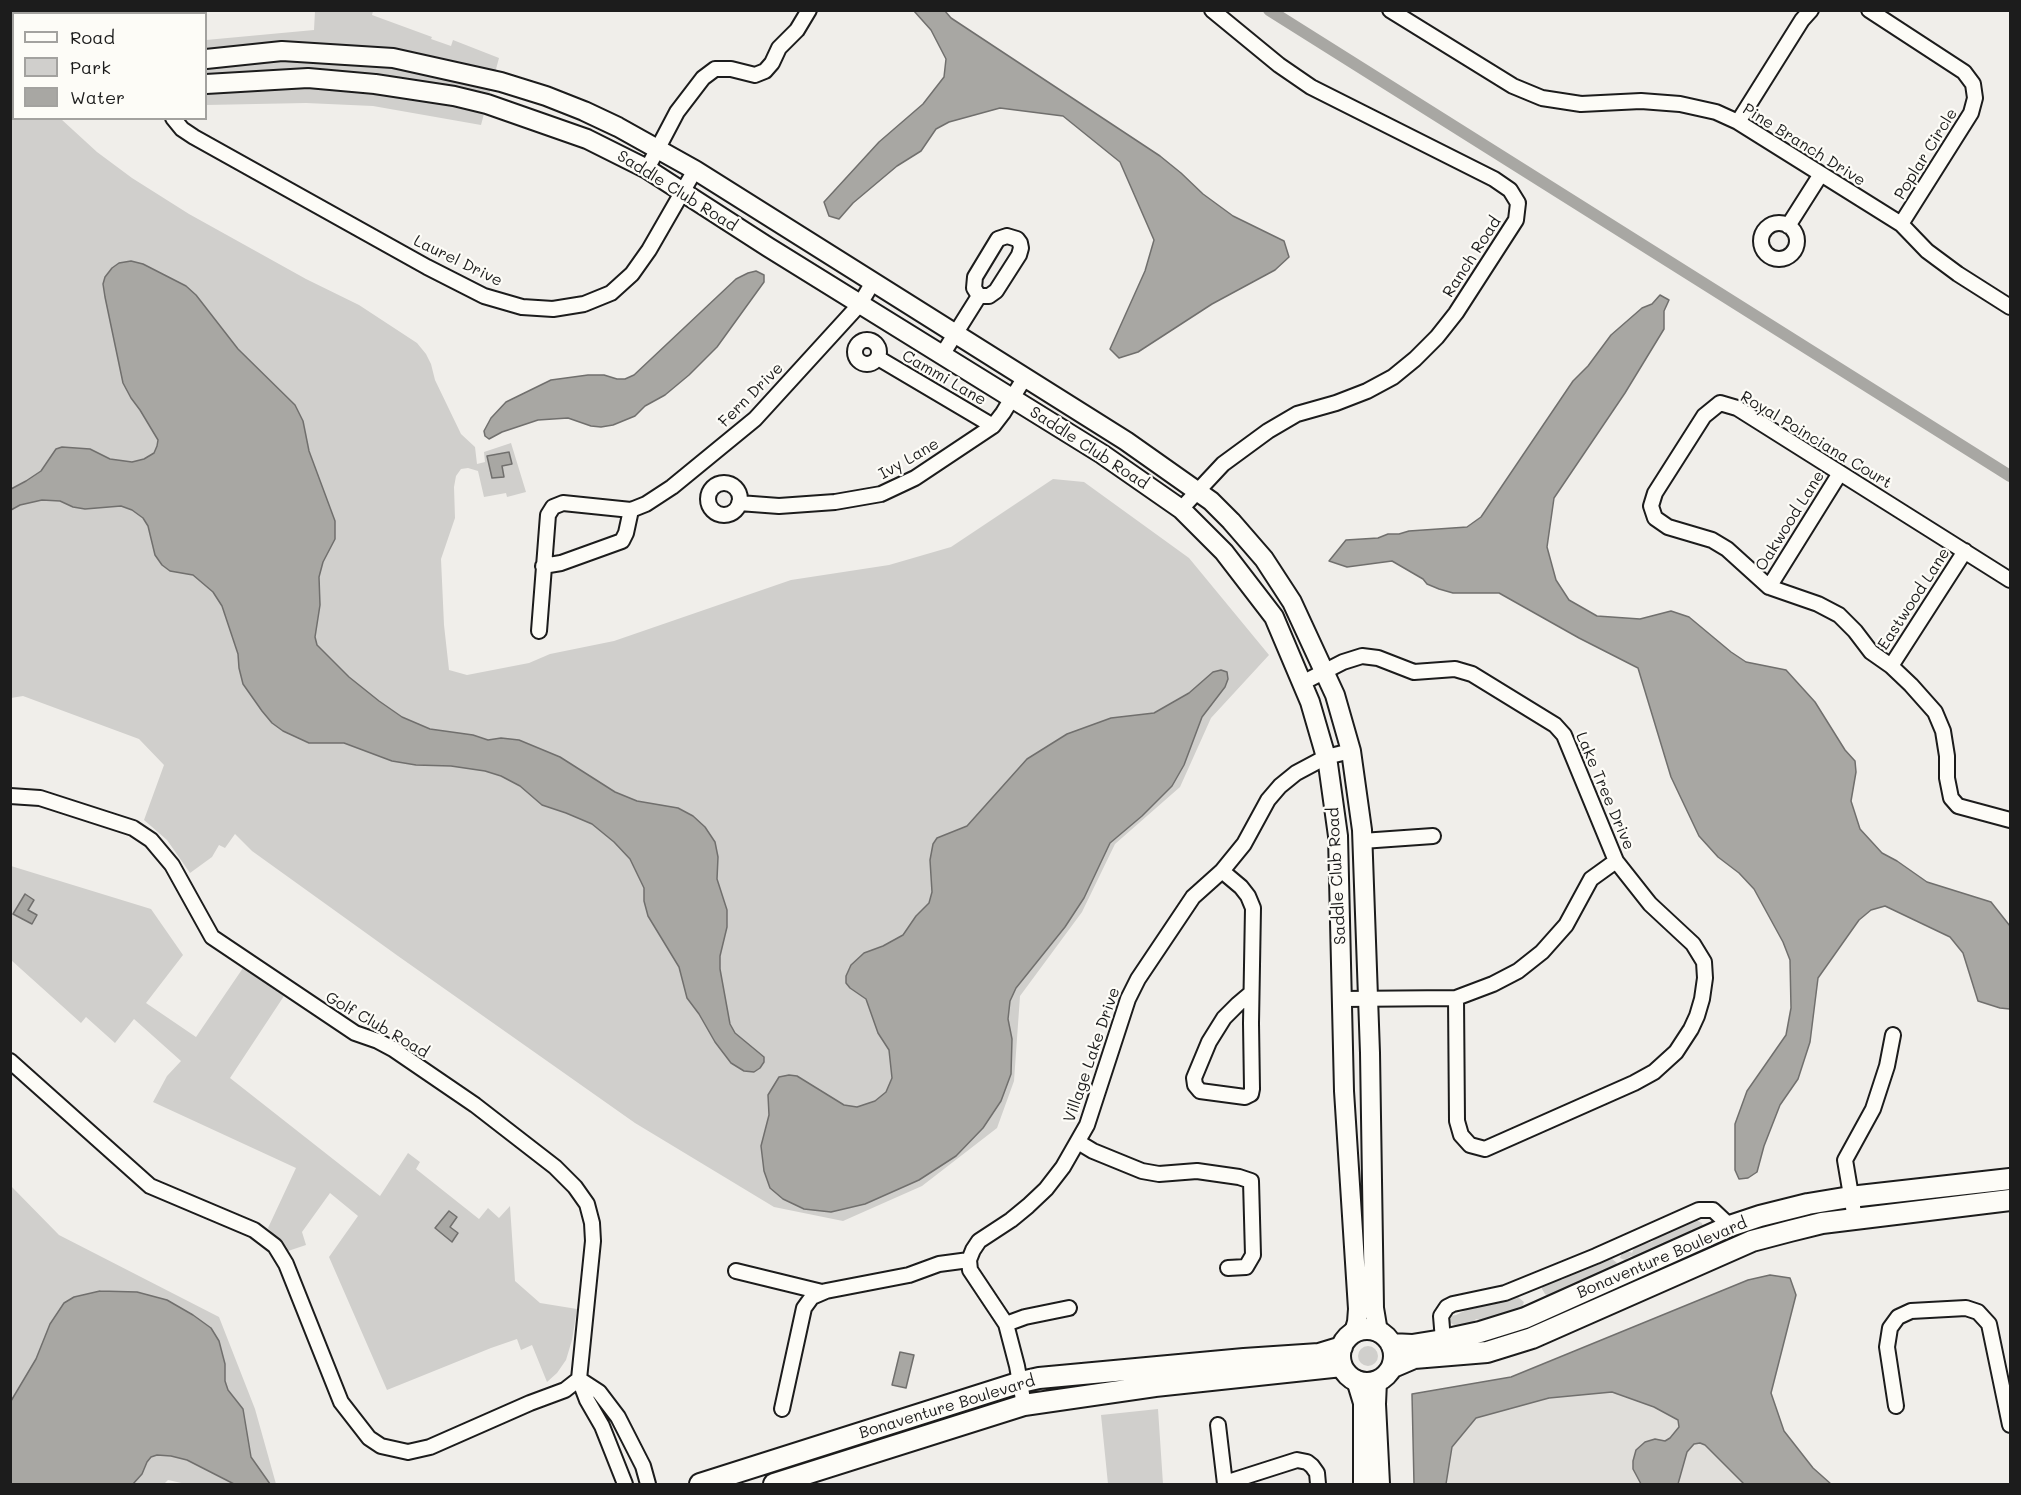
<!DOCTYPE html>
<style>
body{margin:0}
#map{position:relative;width:2021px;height:1495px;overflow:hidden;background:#f0eeea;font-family:Mali,sans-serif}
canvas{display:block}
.frame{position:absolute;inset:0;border:12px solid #1c1c1c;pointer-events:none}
.legend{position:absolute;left:12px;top:12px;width:195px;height:108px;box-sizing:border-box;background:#fdfcf7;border:2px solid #a3a29f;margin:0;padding:8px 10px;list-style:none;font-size:18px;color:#1c1c1c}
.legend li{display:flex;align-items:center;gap:12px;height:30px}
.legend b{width:30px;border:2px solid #a3a29f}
</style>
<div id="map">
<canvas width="2021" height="1495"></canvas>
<div class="frame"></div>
<ul class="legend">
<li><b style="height:8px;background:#fdfcf7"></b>Road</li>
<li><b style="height:16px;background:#d0cfcc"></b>Park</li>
<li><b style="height:16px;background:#a8a7a3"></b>Water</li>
</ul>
</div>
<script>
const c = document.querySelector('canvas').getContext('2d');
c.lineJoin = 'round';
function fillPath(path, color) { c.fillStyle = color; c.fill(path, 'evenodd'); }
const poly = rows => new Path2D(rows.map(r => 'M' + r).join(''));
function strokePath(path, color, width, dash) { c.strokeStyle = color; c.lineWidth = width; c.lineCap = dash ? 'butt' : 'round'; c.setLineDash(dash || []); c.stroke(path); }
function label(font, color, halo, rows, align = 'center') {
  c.font = font + ' Mali,sans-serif'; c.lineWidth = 4.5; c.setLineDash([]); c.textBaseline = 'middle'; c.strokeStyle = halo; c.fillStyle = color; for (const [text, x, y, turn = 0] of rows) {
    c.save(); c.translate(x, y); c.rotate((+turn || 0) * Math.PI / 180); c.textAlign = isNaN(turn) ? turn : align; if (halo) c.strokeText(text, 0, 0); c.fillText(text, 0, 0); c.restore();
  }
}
fillPath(poly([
 [1612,1392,1654,1407,1678,1420,1679,1427,1675,1433,1665,1441,1655,1439,1633,1469,1641,1484,1446,1484,1452,1447,1476,1418,1549,1398],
 [1700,1443,1705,1445,1744,1484,1678,1484,1687,1452,1694,1444]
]), '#e0deda');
fillPath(poly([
 [315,11,373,11,372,15,432,37,431,39,451,46,453,40,499,58,481,125,373,106,306,103,206,105,206,40,314,30],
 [10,118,61,119,97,152,132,178,189,214,306,279,359,305,417,343,426,354,431,364,435,380,461,434,475,447,477,464,485,462,484,452,511,443,526,492,507,497,506,493,484,497,478,471,468,468,461,469,456,476,454,487,455,518,441,559,444,625,449,670,467,675,529,663,550,654,614,641,791,580,889,565,951,547,1053,479,1084,482,1189,558,1269,655,1211,718,1180,787,1115,844,1082,912,1020,996,1014,1081,997,1128,922,1186,843,1221,774,1207,635,1123,398,956,252,851,235,834,225,848,219,845,212,857,190,873,167,840,144,820,164,765,139,739,23,696,11,698],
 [11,866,151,909,183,955,146,1003,196,1037,243,968,284,996,230,1078,380,1196,408,1153,420,1162,416,1169,479,1219,488,1208,499,1218,510,1206,515,1281,540,1303,577,1309,572,1340,566,1360,557,1373,547,1382,532,1345,521,1350,517,1339,491,1348,387,1390,329,1257,358,1216,330,1193,302,1232,306,1245,288,1251,268,1228,296,1168,153,1102,167,1076,181,1061,134,1019,115,1043,86,1017,81,1023,11,960],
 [10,1185,59,1235,219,1317,255,1409,276,1484,186,1484,168,1480,164,1484,11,1484],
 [1694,1219,1702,1223,1703,1226,1697,1233,1690,1233,1683,1238,1639,1259,1631,1256,1625,1260,1620,1258,1622,1252,1628,1251,1632,1253,1635,1246,1652,1242,1660,1234],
 [1611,1258,1617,1263,1614,1267,1567,1291,1563,1290,1559,1295,1550,1297,1545,1294,1542,1289,1542,1283,1549,1280,1562,1280,1600,1259],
 [1509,1295,1518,1297,1524,1302,1522,1307,1484,1321,1476,1319,1471,1324,1456,1326,1449,1322,1450,1316,1456,1315,1485,1301],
 '1358 1356a10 10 0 1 1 20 0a10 10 0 1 1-20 0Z',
 [1158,1409,1163,1484,1108,1484,1101,1415]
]), '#d0cfcc');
const water = poly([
 [914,11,945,11,951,18,1160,156,1181,173,1203,194,1233,216,1284,241,1289,257,1275,270,1212,304,1138,352,1119,358,1110,349,1145,271,1154,240,1120,162,1063,116,1000,108,949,122,936,129,921,151,897,166,853,203,839,219,829,216,824,202,879,142,923,104,944,77,946,59,931,30,914,11],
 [131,261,143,264,186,286,196,295,238,349,295,405,303,421,309,451,335,521,335,539,323,562,319,577,320,605,315,637,317,645,349,677,379,701,402,717,430,729,473,735,488,740,501,738,519,740,560,757,615,792,637,801,678,808,693,816,705,827,715,842,718,857,717,879,727,910,727,927,720,956,720,969,730,1024,735,1033,764,1057,764,1062,760,1068,754,1072,744,1071,731,1063,715,1042,699,1014,687,998,679,967,648,916,644,901,644,888,630,859,614,842,592,824,566,813,542,805,520,786,501,776,485,771,451,766,416,765,392,761,344,743,309,743,283,731,272,723,262,711,243,684,239,668,238,654,222,606,213,592,193,575,170,571,162,565,155,555,148,526,143,518,132,510,121,506,85,509,73,507,60,501,42,500,20,505,11,510,11,489,26,481,41,471,56,449,62,447,90,449,110,459,132,462,144,459,154,453,157,446,158,440,140,410,131,398,123,383,105,297,103,284,105,277,112,268,119,263,131,261],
 [756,271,764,275,764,282,717,347,689,375,665,395,645,406,635,416,613,425,601,427,591,426,568,418,538,420,502,432,489,439,485,436,484,431,491,418,506,402,551,380,588,375,604,375,617,379,625,379,634,375,736,279,748,273,756,271],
 [1660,295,1669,300,1664,311,1664,329,1625,393,1554,498,1547,547,1556,580,1569,600,1597,616,1640,619,1671,611,1689,617,1731,652,1746,662,1786,670,1815,702,1845,750,1855,761,1856,772,1851,801,1860,829,1882,853,1897,861,1927,882,1991,902,2010,926,2010,1009,2000,1008,1978,1001,1963,953,1950,937,1885,906,1871,910,1859,920,1818,978,1810,1042,1798,1079,1780,1105,1764,1146,1757,1172,1748,1178,1739,1179,1735,1170,1735,1124,1747,1091,1786,1035,1791,1008,1790,960,1783,942,1754,889,1739,873,1718,857,1699,836,1671,777,1638,668,1579,638,1499,593,1453,593,1439,589,1427,584,1423,579,1392,561,1347,567,1329,561,1346,540,1378,538,1388,534,1399,534,1409,531,1467,527,1481,517,1573,381,1588,366,1611,335,1642,308,1652,304,1660,295],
 [509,452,512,464,502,466,504,477,492,478,487,456,509,452],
 [1221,670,1227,672,1228,679,1225,687,1202,717,1184,765,1172,786,1142,816,1110,843,1084,898,1065,927,1016,988,1010,1001,1008,1019,1012,1039,1011,1074,1001,1101,983,1128,956,1156,919,1180,865,1204,831,1212,804,1209,783,1199,770,1188,764,1171,761,1146,769,1115,768,1095,779,1077,789,1075,797,1076,844,1105,857,1107,875,1101,886,1092,892,1078,889,1050,878,1033,866,999,850,988,846,983,846,976,851,965,864,953,883,946,903,935,916,916,929,903,932,892,930,860,933,844,937,838,967,826,1027,759,1067,734,1111,718,1154,713,1189,693,1213,672,1221,670],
 [25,894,34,900,28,910,37,915,32,924,13,914,25,894],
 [449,1211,457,1217,450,1227,458,1233,452,1242,435,1228,449,1211],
 [1770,1275,1790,1278,1796,1295,1771,1393,1784,1431,1813,1468,1831,1484,1744,1484,1705,1445,1700,1443,1694,1444,1687,1452,1678,1484,1641,1484,1633,1469,1633,1461,1636,1450,1645,1442,1655,1439,1665,1441,1670,1438,1679,1427,1678,1420,1654,1407,1612,1392,1549,1398,1476,1418,1452,1447,1446,1484,1414,1484,1412,1394,1511,1377,1748,1280,1770,1275],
 [100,1291,137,1292,167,1300,193,1315,211,1328,219,1341,225,1364,225,1381,228,1390,243,1409,251,1457,270,1484,234,1484,187,1460,171,1456,157,1455,151,1457,147,1462,142,1474,133,1484,11,1484,11,1401,36,1359,50,1324,64,1303,74,1297,100,1291],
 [900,1352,914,1355,906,1388,892,1385,900,1352]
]);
fillPath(water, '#a8a7a3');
strokePath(water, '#706f6d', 1.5);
strokePath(poly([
 [1269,10,2010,476]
]), '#a8a7a3', 12);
const minor = poly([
 [146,10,150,14],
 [1390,10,1513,86,1542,98,1581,104,1641,101,1680,104,1716,112,1738,122,1901,224,1927,251,1958,274,2010,307],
 [1869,10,1964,72,1973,84,1975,98,1971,113,1901,224],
 [160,14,165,10],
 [173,118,182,129,194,137,427,267,484,296,522,307,553,309,584,304,611,293,632,274,649,250,695,170],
 [1738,122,1802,20,1811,10],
 [647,169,677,112,703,78,715,69,731,69,755,75,765,71,772,63,779,48,797,30,809,10],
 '1761 241a18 18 0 1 1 36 0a18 18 0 1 1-36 0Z',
 [1788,226,1821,174],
 [1007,236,1017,239,1020,243,1021,248,1019,255,996,291,989,296,979,296,974,288,975,277,998,239,1007,236],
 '855 352a12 12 0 1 1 24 0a12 12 0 1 1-24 0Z',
 [942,355,979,296],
 [878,358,993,426],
 '708 499a16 16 0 1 1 32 0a16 16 0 1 1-32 0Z',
 [739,503,779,506,835,502,881,494,915,478,993,426,1003,413,1025,377],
 [1181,509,1223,464,1268,431,1297,414,1336,403,1367,391,1393,377,1415,359,1437,337,1456,313,1516,220,1518,203,1510,190,1494,179,1311,87,1279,65,1212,10],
 [543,566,561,563,622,541,626,533,631,510],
 [2010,580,1737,408,1720,403,1704,416,1655,493,1651,506,1655,518,1668,527,1712,540,1727,549,1769,587,1818,604,1839,615,1855,631,1871,652,1891,666,1911,685,1935,712,1943,731,1947,756,1947,778,1951,798,1958,806,2010,820],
 [1769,587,1840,473],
 [539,631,548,515,553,507,563,503,631,510,646,504,672,487,755,419,860,304,873,282],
 [1891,666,1965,551],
 [1302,683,1343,662,1362,656,1378,658,1414,672,1455,669,1472,674,1555,725,1564,735,1616,861,1650,904,1693,944,1704,962,1705,978,1702,999,1697,1016,1691,1029,1676,1052,1654,1072,1634,1083,1485,1149,1470,1145,1461,1135,1457,1121,1456,998],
 [10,796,40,798,133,828,151,840,172,865,212,937,355,1033,378,1041,393,1049,475,1105,555,1167,575,1187,587,1204,592,1223,593,1241,579,1379,565,1390,530,1403,430,1447,408,1452,381,1446,369,1438,341,1402,286,1264,275,1246,254,1230,150,1186,10,1061],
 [1362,841,1433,836],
 [1222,871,1241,887,1248,896,1253,908,1251,1023,1252,1089,1251,1094,1245,1097,1200,1091,1195,1085,1194,1078,1209,1042,1224,1018,1238,1004,1251,993],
 [1342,999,1456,998,1493,984,1518,971,1542,952,1566,925,1591,879,1616,861],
 [1078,1142,1093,1151,1142,1171,1159,1174,1197,1171,1239,1177,1251,1181,1253,1255,1246,1267,1228,1268],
 [1855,1219,1845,1160,1873,1109,1887,1066,1893,1035],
 [736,1271,822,1292],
 [1006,1324,1025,1317,1069,1308],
 [1443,1340,1441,1316,1447,1307,1453,1304,1505,1293,1596,1256,1699,1210,1713,1210,1730,1226],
 [579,1379,599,1392,618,1417,643,1466,648,1484],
 [579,1379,587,1400,602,1426,625,1484],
 [1024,1405,1017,1366,1006,1324,970,1270,969,1260,973,1250,979,1241,1011,1220,1028,1206,1046,1189,1063,1167,1087,1125,1128,999,1138,979,1193,897,1222,871,1244,844,1268,800,1280,786,1296,773,1326,757,1351,751],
 [1896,1406,1887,1347,1890,1328,1898,1317,1911,1311,1966,1308,1978,1312,1989,1324,2010,1425],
 [782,1409,804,1308,812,1297,826,1291,909,1275,939,1264,969,1260],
 [1218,1425,1225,1484],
 [1225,1483,1297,1460,1307,1462,1312,1466,1317,1473,1318,1484]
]);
const tertiary = poly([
 [206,59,282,51,393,58,501,82,546,96,584,111,618,127,695,170,1126,441,1211,501,1231,521,1264,559,1292,602,1335,695,1351,751,1362,830,1370,1053,1374,1308,1378,1332],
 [10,70,14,70],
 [206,84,308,78,375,84,454,96,487,104,587,139,647,169,768,247,1102,454,1181,509,1224,552,1274,617,1310,702,1328,764,1338,836,1344,1091,1358,1309,1357,1322,1354,1332],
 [10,97,14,96],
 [1356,1380,1363,1403,1363,1484],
 [1377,1381,1376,1404,1380,1484]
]);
const secondary = poly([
 '1340 1356a27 27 0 1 1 54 0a27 27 0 1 1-54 0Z',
 [1391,1344,1412,1345,1443,1340,1480,1332,1525,1318,1730,1226,1760,1216,1808,1204,1850,1197,2010,1179],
 [1393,1367,1414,1358,1487,1352,1532,1338,1752,1241,1790,1231,1822,1223,2010,1200],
 [700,1484,1021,1382,1039,1378,1244,1359,1319,1354,1342,1347],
 [774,1484,1024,1405,1155,1386,1342,1366]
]);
strokePath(minor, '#1c1c1c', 18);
strokePath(tertiary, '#1c1c1c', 22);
strokePath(secondary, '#1c1c1c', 24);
strokePath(minor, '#fdfcf7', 14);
strokePath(tertiary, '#fdfcf7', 18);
strokePath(secondary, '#fdfcf7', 20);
label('16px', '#1c1c1c', '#fdfcf7', [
 ["Pine Branch Drive",1804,145,32],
 ["Poplar Circle",1926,154,-58],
 ["Saddle Club Road",677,191,32],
 ["Ranch Road",1472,257,-57],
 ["Laurel Drive",458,261,26],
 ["Cammi Lane",944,378,30],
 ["Fern Drive",751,395,-45],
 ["Royal Poinciana Court",1816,440,31],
 ["Saddle Club Road",1089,448,33],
 ["Ivy Lane",909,459,-30],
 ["Oakwood Lane",1790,521,-58],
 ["Eastwood Lane",1914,599,-57],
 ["Lake Tree Drive",1605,791,67],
 ["Saddle Club Road",1337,876,-93],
 ["Golf Club Road",377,1025,30],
 ["Village Lake Drive",1092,1055,-71],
 ["Bonaventure Boulevard",1662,1258,-23],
 ["Bonaventure Boulevard",947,1407,-17]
]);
</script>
